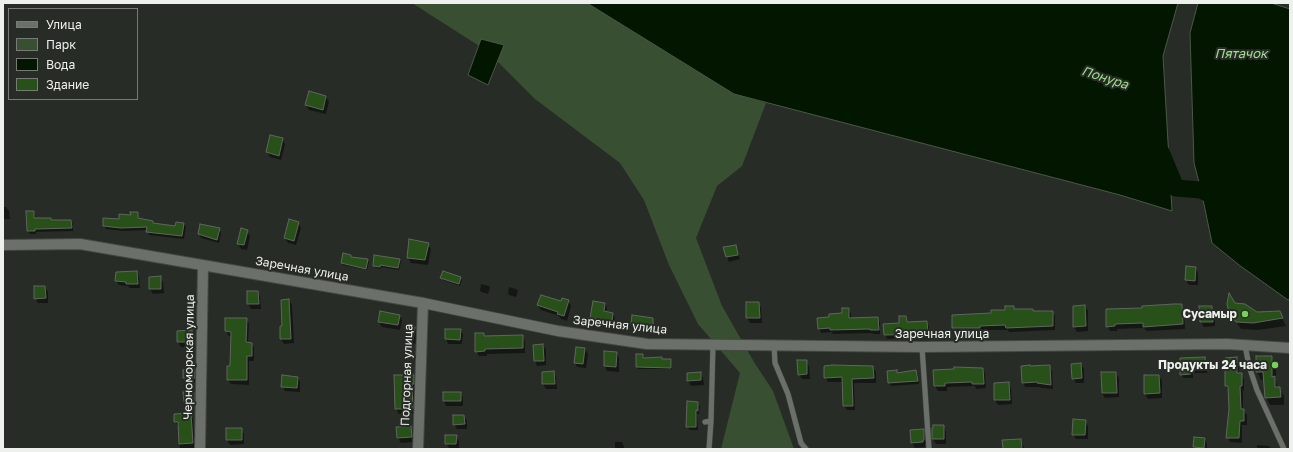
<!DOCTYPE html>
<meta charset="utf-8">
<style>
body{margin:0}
#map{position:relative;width:1293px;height:452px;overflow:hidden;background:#282c26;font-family:"Golos Text",sans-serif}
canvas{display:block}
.frame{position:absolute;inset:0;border:4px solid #edf0ec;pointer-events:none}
.legend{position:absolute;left:8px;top:8px;width:130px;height:92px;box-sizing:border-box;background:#282c26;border:1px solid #777a75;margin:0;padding:5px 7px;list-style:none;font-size:12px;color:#edf0ec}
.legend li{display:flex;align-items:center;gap:8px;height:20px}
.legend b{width:20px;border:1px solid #777a75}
</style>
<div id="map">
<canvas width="1293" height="452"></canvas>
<div class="frame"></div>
<ul class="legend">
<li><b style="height:5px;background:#6b716a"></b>Улица</li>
<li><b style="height:11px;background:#385031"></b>Парк</li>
<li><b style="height:11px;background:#031700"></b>Вода</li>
<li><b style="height:11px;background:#28511a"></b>Здание</li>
</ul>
</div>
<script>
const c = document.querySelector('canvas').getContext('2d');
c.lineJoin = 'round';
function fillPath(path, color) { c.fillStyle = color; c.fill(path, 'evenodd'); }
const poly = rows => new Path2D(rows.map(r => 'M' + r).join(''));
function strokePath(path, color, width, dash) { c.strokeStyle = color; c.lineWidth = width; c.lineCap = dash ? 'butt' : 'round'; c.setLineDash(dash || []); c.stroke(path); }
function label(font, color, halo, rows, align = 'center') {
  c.font = font + ' "Golos Text",sans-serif'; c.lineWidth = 4; c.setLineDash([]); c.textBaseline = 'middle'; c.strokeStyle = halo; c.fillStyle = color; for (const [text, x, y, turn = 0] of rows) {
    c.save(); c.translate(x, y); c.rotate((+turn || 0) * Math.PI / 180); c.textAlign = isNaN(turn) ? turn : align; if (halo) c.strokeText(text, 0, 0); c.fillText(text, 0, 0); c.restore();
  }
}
fillPath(poly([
 [412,3,587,3,734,94,766,103,742,166,717,186,696,238,722,306,754,362,773,391,794,449,721,449,740,373,698,324,669,265,644,200,620,163,535,99,487,51]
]), '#385031');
const water = poly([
 [587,3,1178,3,1163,56,1172,211,1120,195,734,94,587,3],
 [1198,3,1271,3,1290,9,1290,299,1288,300,1239,265,1212,243,1201,190,1194,163,1190,33,1198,3],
 [481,39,504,45,488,85,468,75,481,39]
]);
fillPath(water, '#031700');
strokePath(water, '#495847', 1);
fillPath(poly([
 [326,97,329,102,326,114,309,110,306,105],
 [282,139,285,144,281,160,270,157,267,152],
 [3,207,6,207,9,211,10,219,3,219],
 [34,212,36,219,50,219,52,221,71,221,73,224,73,231,36,232,36,234,30,234,28,231],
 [137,213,139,219,152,222,154,224,176,227,177,223,184,224,186,227,184,239,149,235,147,230,123,231,106,229,104,226,132,216],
 [298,223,301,228,296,245,288,243,285,238],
 [219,229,221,233,219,243,201,238,199,234],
 [247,231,250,236,247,250,241,249,238,244],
 [428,244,431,249,428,265,411,263,408,258],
 [735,246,740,259,729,262,724,248],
 [351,256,352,258,367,260,369,262,367,270,343,265,342,263],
 [400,260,401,262,399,270,381,267,381,269,375,268,374,266],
 [1196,268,1198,273,1198,285,1189,285,1186,280],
 [137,272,139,276,140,288,130,288,128,286,119,285,116,281],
 [160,277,163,282,164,293,153,294,150,289,150,278],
 [442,278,460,278,462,280,460,286,443,280],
 [481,284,489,286,490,288,488,294,481,292,480,290],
 [45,287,48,292,48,303,38,303,35,298],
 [509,287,516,289,518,291,516,297,509,295,508,293],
 [248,292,258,292,260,297,261,309,251,309,248,304],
 [289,300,292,305,294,343,284,344,281,339],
 [568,301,571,306,567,321,561,319,559,316,541,310,538,305],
 [747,303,758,303,761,308,762,323,750,323,747,318],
 [605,304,607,308,606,313,613,314,615,318,614,325,594,322,591,318],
 [1234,304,1256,313,1279,312,1286,326,1258,330,1241,329,1230,313],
 [1182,305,1184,310,1185,329,1147,331,1144,328,1117,329,1117,331,1110,331,1107,326,1143,309],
 [1085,306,1088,311,1088,331,1077,332,1074,327],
 [1013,307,1015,310,1033,310,1034,312,1052,312,1055,316,1055,330,1009,332,1008,330,982,330,982,332,956,332,953,327],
 [1212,307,1215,312,1215,326,1204,327,1201,322],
 [849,309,851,313,851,319,878,318,880,322,880,334,874,334,872,333,833,334,832,332,821,333,819,328,830,318,843,314],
 [399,315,402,320,400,330,382,327,379,322],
 [633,316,652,319,654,329,633,326,632,324],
 [906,317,908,323,927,322,929,327,929,338,887,339,885,334,900,324],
 [246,319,249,324,248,343,252,344,254,348,254,361,249,361,249,385,231,384,228,380,231,367,232,336,229,336,226,331],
 [414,328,417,333,416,344,409,343,406,338],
 [460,330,463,334,462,344,448,344,446,339],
 [191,331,194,336,194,347,181,347,178,342,178,332],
 [484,334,485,337,522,336,525,341,525,353,487,354,487,356,479,356,476,351],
 [543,345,546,350,546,365,537,366,535,361],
 [585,349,588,354,586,368,577,367,575,362],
 [605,352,617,353,619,358,619,372,607,371,605,366],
 [643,355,644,359,671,360,672,369,638,369,637,367],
 [1257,357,1271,357,1276,364,1276,381,1278,388,1284,396,1284,405,1270,405,1266,397,1265,380,1261,380,1257,372],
 [1205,358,1207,362,1207,373,1193,373,1193,378,1184,378,1181,375],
 [1236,358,1239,363,1239,374,1241,374,1244,379,1244,390,1243,390,1243,410,1247,415,1247,425,1242,425,1242,443,1230,442,1228,437,1230,409,1229,391,1226,386],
 [806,361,809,366,810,379,802,379,799,374],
 [1081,364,1084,369,1084,383,1076,383,1073,378],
 [1049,366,1052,371,1053,389,1041,388,1040,387,1025,387,1023,382],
 [873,367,876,372,876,383,854,383,855,410,847,410,844,406,843,382,828,382,825,377],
 [983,369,985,373,986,388,976,389,975,386,947,387,947,391,938,391,935,386,934,371],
 [194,371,197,376,197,382,187,383,184,378],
 [897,371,898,374,916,371,918,375,919,384,891,386,889,382],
 [554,372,556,377,557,389,546,389,543,384,543,373],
 [700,373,703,378,704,385,691,386,688,381,688,374],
 [1116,373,1119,378,1119,397,1105,398,1102,393],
 [395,376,413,376,416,381,416,389,414,389,415,413,399,414,396,409],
 [1159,376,1162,381,1162,398,1148,399,1145,394],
 [298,377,300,382,300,392,285,391,282,386],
 [1008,383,1011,388,1012,404,998,405,995,400],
 [194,393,197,397,197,406,187,406,185,401],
 [461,393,463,398,463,406,446,406,444,401],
 [698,403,700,407,699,414,697,414,698,430,690,430,687,427],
 [190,414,193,419,195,448,180,449,179,427,175,422],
 [464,416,467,421,467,429,457,429,454,424],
 [1085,421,1088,426,1088,439,1076,439,1073,434],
 [943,426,946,431,946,444,936,444,933,439,933,429],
 [411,427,414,432,414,442,401,443,398,438],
 [241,429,244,434,244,444,230,445,227,440],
 [923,430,926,435,927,444,925,444,925,447,915,448,912,443],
 [456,436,459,441,459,449,449,448,446,443],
 [1205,439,1207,444,1207,449,1195,449,1194,447],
 [1020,440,1025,449,1004,449],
 [615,442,622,442,625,449,615,449],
 [1257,445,1269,446,1271,449,1257,449],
 [680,448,690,448,691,449,680,449]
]), '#0007');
strokePath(poly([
 [1161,152,1176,188,1201,190,1222,200]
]), '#031700', 17);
const building = poly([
 [309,91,326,96,323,110,305,105,309,91],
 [270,135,283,138,279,156,266,152,270,135],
 [26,211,34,211,34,218,51,218,51,220,71,220,72,228,35,229,35,231,27,231,26,211],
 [130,212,138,212,138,218,153,221,153,223,175,226,176,222,184,223,182,236,146,232,147,227,121,228,103,226,103,218,119,219,119,214,131,215,130,212],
 [289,219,299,222,294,241,284,238,289,219],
 [200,224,220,228,217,240,198,234,200,224],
 [241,228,248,230,244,245,237,244,241,228],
 [409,239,429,243,425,260,407,258,409,239],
 [736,245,738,255,726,257,723,247,736,245],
 [343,253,351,255,351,257,368,259,366,269,341,263,343,253],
 [374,255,400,259,398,268,380,265,380,267,373,266,374,255],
 [1186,266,1196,267,1195,281,1185,280,1186,266],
 [137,271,138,284,126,284,126,282,115,281,116,272,137,271],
 [443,271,461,277,459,284,440,278,443,271],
 [161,276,161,289,149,289,149,277,161,276],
 [34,286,45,286,46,298,34,299,34,286],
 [247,291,258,291,259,304,247,304,247,291],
 [1229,293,1235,303,1245,304,1257,312,1280,311,1283,318,1253,323,1236,322,1229,313,1227,304,1229,293],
 [541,295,561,301,562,298,569,300,564,316,557,314,558,312,537,305,541,295],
 [289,299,291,339,280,339,280,326,282,326,281,300,289,299],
 [593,301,605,303,604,311,613,313,612,321,590,318,593,301],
 [746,302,759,302,760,318,746,318,746,302],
 [1174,304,1182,304,1183,324,1143,327,1143,323,1115,324,1115,326,1106,327,1106,309,1142,308,1142,306,1174,304],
 [1085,305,1086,326,1073,327,1073,306,1085,305],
 [1005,306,1014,306,1014,309,1033,309,1033,311,1053,311,1053,326,1006,328,1005,325,980,326,980,328,952,328,952,315,991,313,991,310,1005,310,1005,306],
 [1199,306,1212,306,1213,322,1200,322,1199,306],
 [842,308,849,308,849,318,878,317,879,330,870,330,870,329,830,330,830,328,818,329,817,318,829,317,829,314,842,313,842,308],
 [380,311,400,315,398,325,378,322,380,311],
 [632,315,653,318,653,327,631,324,632,315],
 [899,316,906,316,907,322,927,321,928,334,884,335,883,324,899,323,899,316],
 [225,318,247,318,246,342,252,343,252,356,247,356,247,380,227,380,227,366,230,366,231,332,225,331,225,318],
 [406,326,415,327,413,340,405,339,406,326],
 [445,329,461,329,460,340,445,339,445,329],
 [192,330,192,342,177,342,177,331,192,330],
 [475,333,484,333,484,336,523,335,523,348,485,349,485,351,475,352,475,333],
 [543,344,544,361,534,361,533,345,543,344],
 [576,347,585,348,583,364,574,363,576,347],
 [604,351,617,352,616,367,604,366,604,351],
 [636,354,643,354,643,358,662,357,662,359,671,359,671,368,636,367,636,354],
 [1256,356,1272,356,1272,377,1275,376,1275,387,1280,387,1281,397,1265,398,1263,372,1256,372,1256,356],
 [1205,357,1206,369,1191,370,1191,374,1180,375,1180,358,1205,357],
 [1237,357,1237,373,1242,373,1242,386,1240,386,1241,409,1244,409,1244,421,1240,421,1239,438,1226,438,1229,409,1228,386,1225,386,1225,358,1237,357],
 [797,360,807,360,807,374,798,375,797,360],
 [1081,363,1082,378,1072,379,1071,364,1081,363],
 [832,365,873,366,874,378,852,379,853,406,843,406,842,377,824,378,824,366,832,365],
 [1030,365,1030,366,1050,365,1051,385,1037,383,1037,382,1022,383,1021,366,1030,365],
 [954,367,983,368,984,384,972,384,972,382,945,383,945,386,934,386,933,370,954,369,954,367],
 [183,370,195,370,195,378,183,378,183,370],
 [897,370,897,373,916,370,918,381,888,383,887,371,897,370],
 [554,371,555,384,542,384,542,372,554,371],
 [701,372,701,380,687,381,687,373,701,372],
 [1101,372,1116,372,1117,393,1102,393,1101,372],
 [282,375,298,377,297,388,281,387,282,375],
 [394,375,414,375,414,384,412,384,413,409,395,409,394,375],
 [1144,375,1159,375,1160,393,1144,394,1144,375],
 [1009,382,1010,400,994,400,994,383,1009,382],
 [183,392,194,392,194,401,184,402,183,392],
 [443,392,461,392,461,401,443,401,443,392],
 [687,401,698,402,698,411,696,410,696,427,686,427,687,401],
 [191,413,193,443,179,444,178,422,174,422,174,414,191,413],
 [453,415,464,415,465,424,453,425,453,415],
 [1073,419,1086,420,1085,435,1072,435,1073,419],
 [933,425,944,425,944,439,932,439,932,428,933,428,933,425],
 [411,426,412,437,397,438,396,427,411,426],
 [226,428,242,428,242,440,226,440,226,428],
 [924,429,924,440,923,440,923,442,911,443,910,430,924,429],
 [445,435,457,435,456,444,445,444,445,435],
 [1194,437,1205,438,1204,448,1193,447,1194,437],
 [1021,439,1022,449,1003,449,1002,440,1021,439]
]);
fillPath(building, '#28511a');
strokePath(building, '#60655f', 1);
const lane = poly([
 [774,345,775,363,788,394,801,443,806,449],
 [1245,345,1249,366,1257,390,1284,449],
 [922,347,929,449],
 [705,422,711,421,713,344],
 [709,449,711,421]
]);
const street = poly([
 [3,245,80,244,423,303,558,331,647,344,922,347,1227,344,1290,348],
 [200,449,203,265],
 [418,449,423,303]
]);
strokePath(lane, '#454944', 6);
strokePath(street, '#454944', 12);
strokePath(lane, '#6b716a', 5);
strokePath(street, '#6b716a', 10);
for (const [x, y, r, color] of [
 [1245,314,4,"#77d259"],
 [1275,365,4,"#77d259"]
]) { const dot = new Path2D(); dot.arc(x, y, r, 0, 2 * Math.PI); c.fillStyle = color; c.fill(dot); strokePath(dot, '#282c26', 1.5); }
label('12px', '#edf0ec', '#282c26', [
 ["Заречная улица",302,269,10],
 ["Заречная улица",620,325,6],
 ["Заречная улица",942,334],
 ["Черноморская улица",189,357,-89],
 ["Подгорная улица",407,375,-88]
]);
label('bold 12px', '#edf0ec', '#282c26', [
 ["Сусамыр",1237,314],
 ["Продукты 24 часа",1267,365]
], 'right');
label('italic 13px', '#9fde8d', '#282c26', [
 ["Пятачок",1241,54],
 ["Понура",1105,78,18]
]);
</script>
